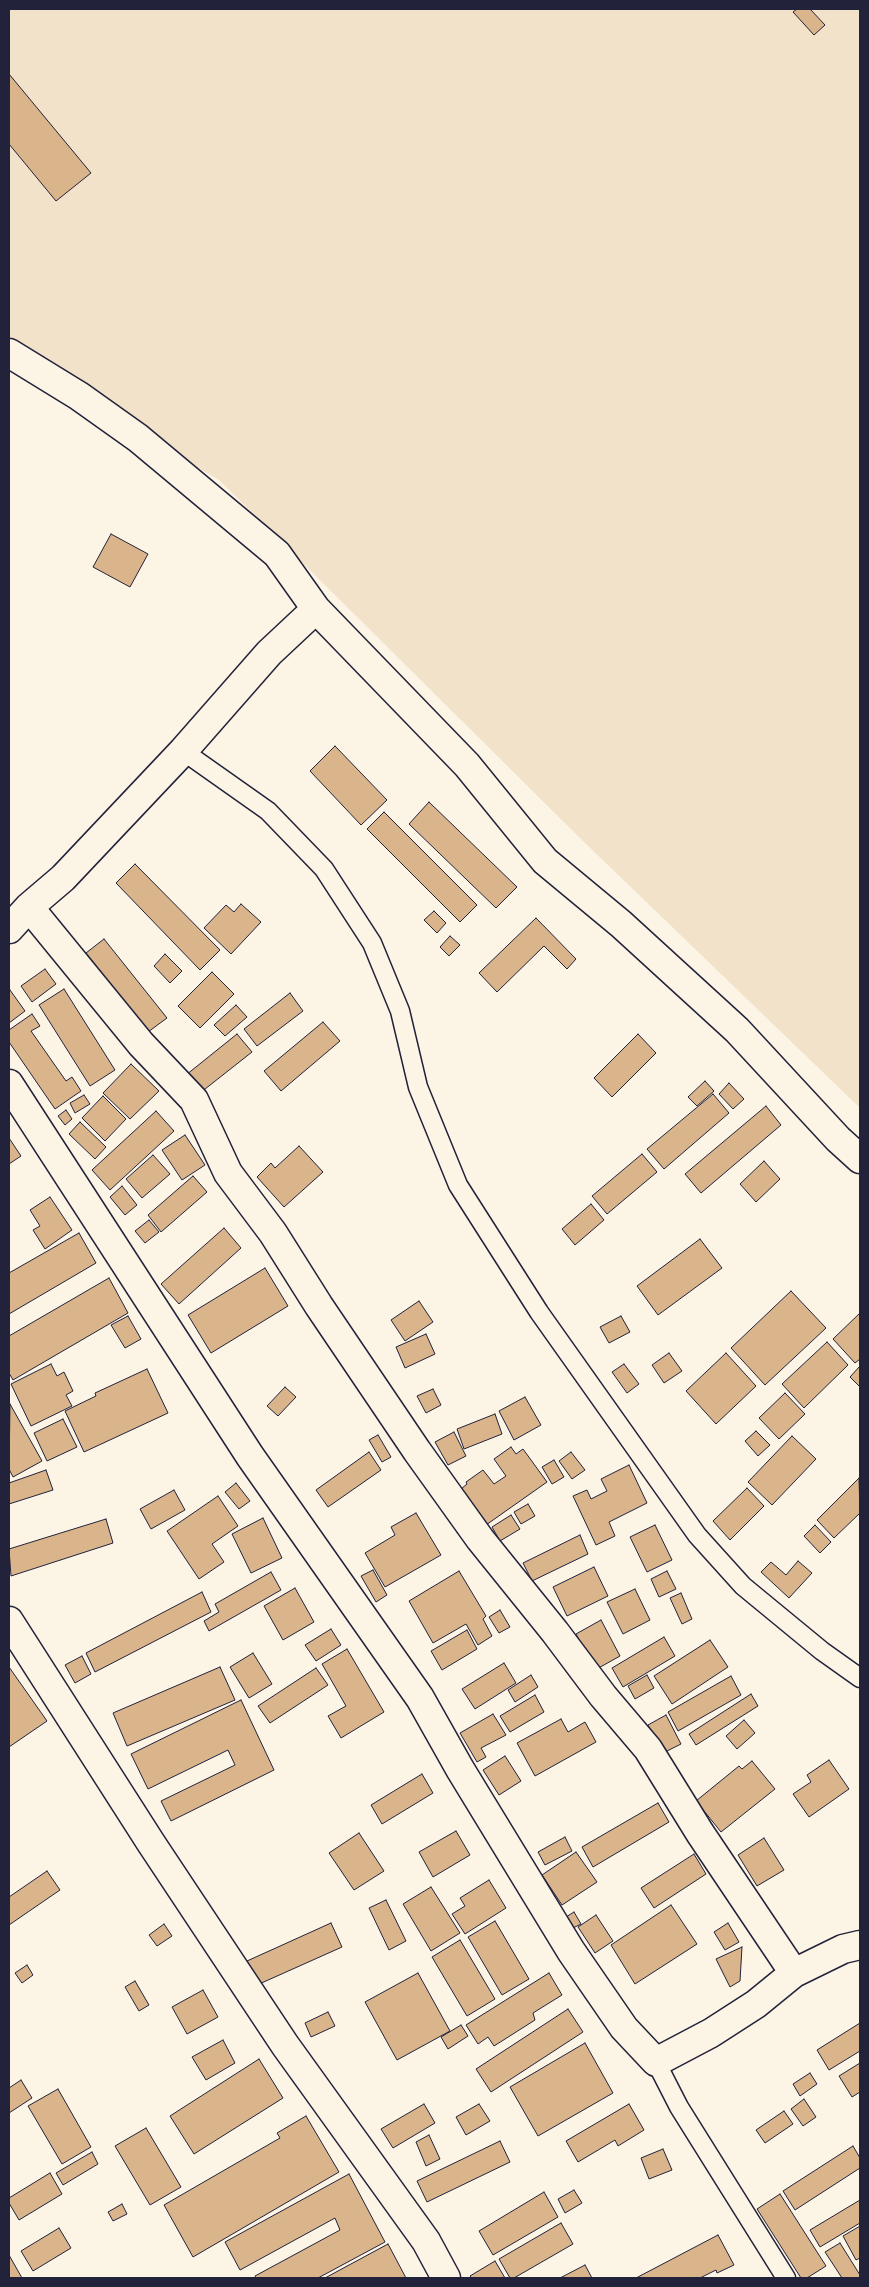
<!DOCTYPE html>
<style>
body{margin:0}
#map{position:relative;width:869px;height:2287px;overflow:hidden;background:#fcf5e5;font-family:Caveat,sans-serif}
canvas{display:block}
.frame{position:absolute;inset:0;border:10px solid #22223b;pointer-events:none}
</style>
<div id="map">
<canvas width="869" height="2287"></canvas>
<div class="frame"></div>
</div>
<script>
const c = document.querySelector('canvas').getContext('2d');
c.lineJoin = 'round';
function fillPath(path, color) { c.fillStyle = color; c.fill(path, 'evenodd'); }
const poly = rows => new Path2D(rows.map(r => 'M' + r).join(''));
function strokePath(path, color, width, dash) { c.strokeStyle = color; c.lineWidth = width; c.lineCap = dash ? 'butt' : 'round'; c.setLineDash(dash || []); c.stroke(path); }
fillPath(poly([
 [9,9,860,9,860,1108,584,842,219,480,9,359]
]), '#f2e2ca');
const building = poly([
 [797,9,810,9,825,25,814,35,793,12,797,9],
 [9,74,91,173,56,201,9,144,9,74],
 [111,534,148,554,130,587,93,567,111,534],
 [335,746,387,800,361,825,310,771,335,746],
 [429,802,517,887,496,908,409,824,429,802],
 [384,812,477,905,460,922,367,829,384,812],
 [135,864,220,950,200,970,116,883,135,864],
 [241,904,261,922,231,954,204,928,226,905,234,912,241,904],
 [434,911,446,923,437,933,424,920,434,911],
 [536,918,576,959,567,969,544,946,497,992,479,973,536,918],
 [450,936,460,945,449,956,440,947,450,936],
 [104,939,167,1018,148,1032,86,953,104,939],
 [165,954,182,971,170,983,154,966,165,954],
 [45,969,56,984,32,1002,21,986,45,969],
 [212,972,234,994,200,1028,178,1006,212,972],
 [64,989,115,1070,90,1086,39,1005,64,989],
 [10,990,25,1011,9,1023,9,991,10,990],
 [290,993,303,1011,257,1046,244,1029,290,993],
 [236,1005,247,1017,225,1036,214,1025,236,1005],
 [32,1014,40,1026,31,1031,66,1081,72,1077,81,1091,55,1109,9,1042,9,1030,32,1014],
 [323,1022,340,1041,281,1091,264,1071,323,1022],
 [237,1034,252,1052,200,1093,186,1075,237,1034],
 [638,1034,656,1053,612,1097,594,1078,638,1034],
 [131,1064,159,1091,130,1119,103,1093,131,1064],
 [705,1081,714,1091,697,1106,688,1097,705,1081],
 [729,1083,744,1099,733,1109,719,1094,729,1083],
 [713,1094,729,1113,664,1169,647,1149,713,1094],
 [84,1095,90,1104,75,1113,70,1103,84,1095],
 [103,1096,126,1119,105,1141,82,1118,103,1096],
 [766,1106,781,1125,701,1193,685,1174,766,1106],
 [66,1110,72,1119,65,1125,58,1116,66,1110],
 [156,1111,174,1131,110,1190,92,1170,156,1111],
 [80,1122,106,1147,95,1159,69,1134,80,1122],
 [185,1135,205,1165,182,1180,162,1150,185,1135],
 [9,1138,21,1156,9,1164,9,1138],
 [299,1146,323,1172,284,1207,257,1177,271,1163,275,1168,299,1146],
 [642,1154,657,1172,607,1214,592,1196,642,1154],
 [153,1155,170,1174,142,1198,126,1179,153,1155],
 [764,1161,780,1179,756,1202,740,1184,764,1161],
 [193,1176,207,1192,161,1232,148,1215,193,1176],
 [122,1186,137,1205,125,1215,110,1197,122,1186],
 [50,1197,72,1230,45,1249,33,1230,40,1226,30,1210,50,1197],
 [591,1204,604,1220,575,1245,562,1229,591,1204],
 [149,1220,159,1232,145,1243,135,1231,149,1220],
 [224,1228,241,1248,179,1304,161,1284,224,1228],
 [79,1233,96,1263,9,1314,9,1273,79,1233],
 [700,1239,722,1268,658,1315,637,1286,700,1239],
 [265,1268,288,1306,211,1353,188,1315,265,1268],
 [109,1278,128,1313,13,1380,9,1373,9,1336,109,1278],
 [791,1291,826,1328,765,1385,731,1348,791,1291],
 [419,1301,433,1322,405,1341,391,1320,419,1301],
 [860,1313,860,1359,855,1363,833,1339,860,1313],
 [128,1316,141,1339,125,1348,111,1325,128,1316],
 [621,1316,630,1332,609,1343,600,1327,621,1316],
 [426,1334,435,1354,405,1368,396,1347,426,1334],
 [827,1342,848,1365,804,1408,782,1384,827,1342],
 [669,1353,682,1371,664,1383,652,1365,669,1353],
 [726,1353,756,1386,716,1424,686,1391,726,1353],
 [51,1364,57,1376,64,1372,73,1391,66,1395,72,1406,31,1426,11,1384,51,1364],
 [624,1364,639,1384,627,1393,612,1372,624,1364],
 [860,1366,860,1387,850,1377,860,1366],
 [147,1369,168,1413,84,1452,65,1411,96,1396,95,1393,147,1369],
 [285,1387,296,1397,278,1416,267,1406,285,1387],
 [433,1389,441,1405,426,1413,417,1396,433,1389],
 [785,1393,805,1414,779,1439,759,1418,785,1393],
 [525,1397,541,1425,514,1440,499,1411,525,1397],
 [10,1404,42,1461,13,1477,9,1469,10,1404],
 [495,1414,502,1434,464,1449,457,1429,495,1414],
 [63,1419,77,1447,47,1461,34,1433,63,1419],
 [756,1431,770,1445,758,1456,745,1441,756,1431],
 [454,1432,466,1456,448,1465,435,1442,454,1432],
 [378,1435,391,1457,382,1462,369,1440,378,1435],
 [792,1436,816,1459,772,1505,748,1482,792,1436],
 [511,1447,516,1454,523,1449,547,1482,486,1525,461,1489,467,1484,466,1482,483,1470,494,1484,506,1476,494,1459,511,1447],
 [369,1452,381,1470,328,1507,316,1490,369,1452],
 [571,1452,585,1470,572,1479,559,1461,571,1452],
 [554,1460,564,1477,552,1484,542,1467,554,1460],
 [629,1465,647,1503,609,1522,615,1536,596,1545,573,1496,587,1490,591,1499,607,1491,601,1479,629,1465],
 [46,1470,53,1490,9,1504,9,1483,46,1470],
 [859,1478,860,1513,834,1538,817,1520,859,1478],
 [236,1483,250,1501,239,1509,225,1492,236,1483],
 [747,1488,764,1506,730,1540,713,1521,747,1488],
 [174,1490,185,1510,151,1529,140,1509,174,1490],
 [218,1496,238,1526,212,1544,224,1562,199,1579,167,1531,218,1496],
 [528,1504,535,1516,521,1524,514,1512,528,1504],
 [416,1513,441,1555,385,1587,365,1553,395,1535,391,1527,416,1513],
 [511,1515,520,1529,500,1541,492,1527,511,1515],
 [263,1518,282,1558,251,1573,232,1534,263,1518],
 [106,1519,113,1543,11,1576,9,1549,106,1519],
 [655,1525,672,1560,647,1572,630,1537,655,1525],
 [815,1525,831,1542,820,1553,804,1536,815,1525],
 [580,1535,588,1554,532,1581,523,1563,580,1535],
 [798,1561,812,1573,789,1598,761,1572,771,1562,786,1575,798,1561],
 [594,1567,608,1596,567,1616,553,1587,594,1567],
 [373,1570,387,1595,376,1602,361,1576,373,1570],
 [459,1571,486,1616,483,1619,492,1636,478,1645,466,1624,433,1643,409,1601,459,1571],
 [667,1571,676,1589,659,1597,651,1579,667,1571],
 [271,1572,281,1590,209,1631,204,1621,219,1612,215,1604,271,1572],
 [295,1588,314,1622,283,1640,264,1606,295,1588],
 [635,1589,650,1620,623,1634,607,1602,635,1589],
 [202,1592,211,1612,95,1672,86,1653,202,1592],
 [681,1593,692,1619,682,1624,670,1598,681,1593],
 [500,1610,510,1627,499,1633,489,1617,500,1610],
 [601,1620,620,1656,595,1670,576,1634,601,1620],
 [331,1629,341,1645,316,1661,305,1645,331,1629],
 [467,1630,477,1649,442,1670,431,1651,467,1630],
 [664,1637,675,1656,623,1687,612,1668,664,1637],
 [710,1640,728,1667,672,1704,654,1676,710,1640],
 [347,1649,384,1712,341,1738,328,1716,346,1706,322,1664,347,1649],
 [253,1653,272,1684,249,1698,230,1667,253,1653],
 [82,1656,91,1674,75,1683,65,1665,82,1656],
 [504,1663,516,1683,475,1709,462,1689,504,1663],
 [9,1667,47,1721,9,1747,9,1667],
 [220,1667,235,1700,127,1746,113,1713,220,1667],
 [316,1668,328,1685,270,1723,258,1706,316,1668],
 [531,1675,538,1687,515,1702,508,1690,531,1675],
 [647,1675,654,1688,635,1699,628,1686,647,1675],
 [731,1676,741,1695,678,1731,668,1712,731,1676],
 [751,1694,758,1706,696,1745,689,1734,751,1694],
 [535,1695,544,1712,510,1732,500,1716,535,1695],
 [241,1700,274,1770,171,1821,161,1801,235,1765,228,1750,148,1789,131,1754,241,1700],
 [493,1714,506,1735,481,1748,486,1757,477,1762,460,1733,493,1714],
 [666,1715,681,1744,663,1753,648,1725,666,1715],
 [561,1719,568,1732,585,1722,596,1742,535,1776,517,1743,561,1719],
 [744,1720,755,1733,737,1749,726,1736,744,1720],
 [505,1756,521,1781,499,1795,483,1770,505,1756],
 [829,1760,849,1789,809,1817,793,1794,811,1782,807,1775,829,1760],
 [752,1761,775,1789,721,1832,696,1801,739,1766,742,1769,752,1761],
 [422,1774,433,1793,382,1824,371,1805,422,1774],
 [658,1803,669,1822,593,1867,582,1847,658,1803],
 [456,1831,470,1855,433,1877,419,1852,456,1831],
 [359,1833,384,1871,354,1890,329,1853,359,1833],
 [565,1837,572,1851,545,1865,538,1852,565,1837],
 [764,1838,784,1870,757,1886,738,1855,764,1838],
 [576,1852,597,1882,562,1905,542,1875,576,1852],
 [694,1854,706,1874,654,1908,641,1888,694,1854],
 [47,1871,60,1890,9,1925,9,1897,47,1871],
 [489,1880,506,1908,465,1934,452,1914,465,1906,460,1898,489,1880],
 [431,1887,460,1933,431,1951,403,1904,431,1887],
 [386,1900,406,1941,389,1950,369,1908,386,1900],
 [671,1905,697,1944,635,1984,611,1945,671,1905],
 [574,1912,581,1924,573,1928,566,1917,574,1912],
 [596,1915,613,1941,595,1953,578,1927,596,1915],
 [495,1921,529,1979,502,1995,468,1937,495,1921],
 [331,1923,342,1947,257,1985,247,1961,331,1923],
 [728,1923,739,1942,725,1950,714,1932,728,1923],
 [164,1924,172,1936,157,1946,149,1935,164,1924],
 [460,1940,495,1999,467,2016,432,1957,460,1940],
 [742,1947,740,1981,730,1987,716,1959,742,1947],
 [27,1965,33,1975,22,1983,15,1973,27,1965],
 [418,1973,450,2031,397,2060,365,2002,418,1973],
 [549,1973,562,1995,533,2013,535,2020,494,2046,488,2037,478,2044,466,2025,549,1973],
 [135,1981,149,2005,139,2011,125,1987,135,1981],
 [203,1990,218,2017,187,2034,172,2007,203,1990],
 [568,2009,583,2032,491,2092,476,2069,568,2009],
 [328,2012,335,2026,311,2037,305,2023,328,2012],
 [860,2023,860,2051,829,2070,817,2050,860,2023],
 [461,2025,468,2036,448,2049,441,2037,461,2025],
 [223,2040,235,2063,206,2080,192,2057,223,2040],
 [585,2043,613,2093,538,2136,510,2087,585,2043],
 [259,2059,283,2098,194,2154,170,2116,259,2059],
 [860,2063,860,2092,852,2097,839,2076,860,2063],
 [810,2073,817,2084,800,2096,793,2084,810,2073],
 [21,2080,32,2098,9,2113,9,2088,21,2080],
 [58,2089,91,2147,62,2164,28,2106,58,2089],
 [804,2099,816,2117,803,2126,791,2109,804,2099],
 [424,2104,435,2123,393,2148,381,2129,424,2104],
 [479,2104,490,2121,466,2135,456,2117,479,2104],
 [629,2104,644,2130,618,2146,615,2140,578,2162,566,2141,629,2104],
 [784,2111,793,2124,765,2143,756,2130,784,2111],
 [306,2116,339,2172,193,2257,164,2205,280,2138,277,2133,306,2116],
 [146,2128,181,2187,150,2205,115,2146,146,2128],
 [429,2135,440,2159,426,2166,416,2142,429,2135],
 [500,2141,510,2162,427,2202,417,2181,500,2141],
 [853,2146,860,2158,860,2168,795,2210,783,2191,853,2146],
 [663,2149,672,2170,649,2179,641,2158,663,2149],
 [92,2152,98,2164,63,2185,56,2173,92,2152],
 [50,2173,62,2194,19,2220,9,2203,9,2198,50,2173],
 [349,2174,385,2242,318,2278,256,2278,255,2276,340,2230,335,2218,240,2270,225,2242,349,2174],
 [574,2190,582,2203,565,2213,558,2199,574,2190],
 [544,2192,558,2217,493,2255,479,2231,544,2192],
 [780,2194,826,2266,807,2278,801,2278,757,2209,780,2194],
 [860,2200,860,2223,820,2247,810,2230,860,2200],
 [122,2204,127,2214,113,2221,108,2212,122,2204],
 [561,2223,573,2244,514,2278,510,2278,499,2259,561,2223],
 [860,2226,860,2258,856,2260,843,2236,860,2226],
 [59,2228,71,2248,33,2271,21,2251,59,2228],
 [718,2235,734,2265,717,2273,716,2270,700,2278,636,2278,718,2235],
 [840,2243,860,2275,860,2278,842,2278,825,2252,840,2243],
 [388,2244,406,2278,325,2278,388,2244],
 [9,2255,22,2278,9,2278,9,2255],
 [495,2261,505,2278,472,2278,470,2276,495,2261],
 [585,2265,592,2278,560,2278,585,2265]
]);
fillPath(building, '#dab48b');
strokePath(building, '#22223b', 1);
const service = poly([
 [183,751,268,811,324,869,372,943,400,1011,418,1087,458,1185,539,1312,697,1535,743,1586,822,1651,860,1678],
 [656,2062,679,2107,786,2278]
]);
const minor = poly([
 [9,353,79,396,138,438,277,554,316,609,467,765,545,861,621,924,737,1030,838,1139,860,1159],
 [29,907,141,1044,194,1100,228,1173,273,1233,319,1306,417,1451,480,1539,555,1632,603,1696,648,1749,700,1833,794,1973],
 [9,929,29,907,63,878,183,751,269,653,316,609],
 [9,1084,250,1456,420,1698,460,1769,571,1951,624,2028,656,2062,711,2033,756,2004,794,1973,843,1949,860,1945],
 [9,1621,151,1843,285,2045,426,2241,446,2278]
]);
strokePath(service, '#22223b', 21);
strokePath(minor, '#22223b', 31);
strokePath(service, '#fcf5e5', 18);
strokePath(minor, '#fcf5e5', 28);
</script>
